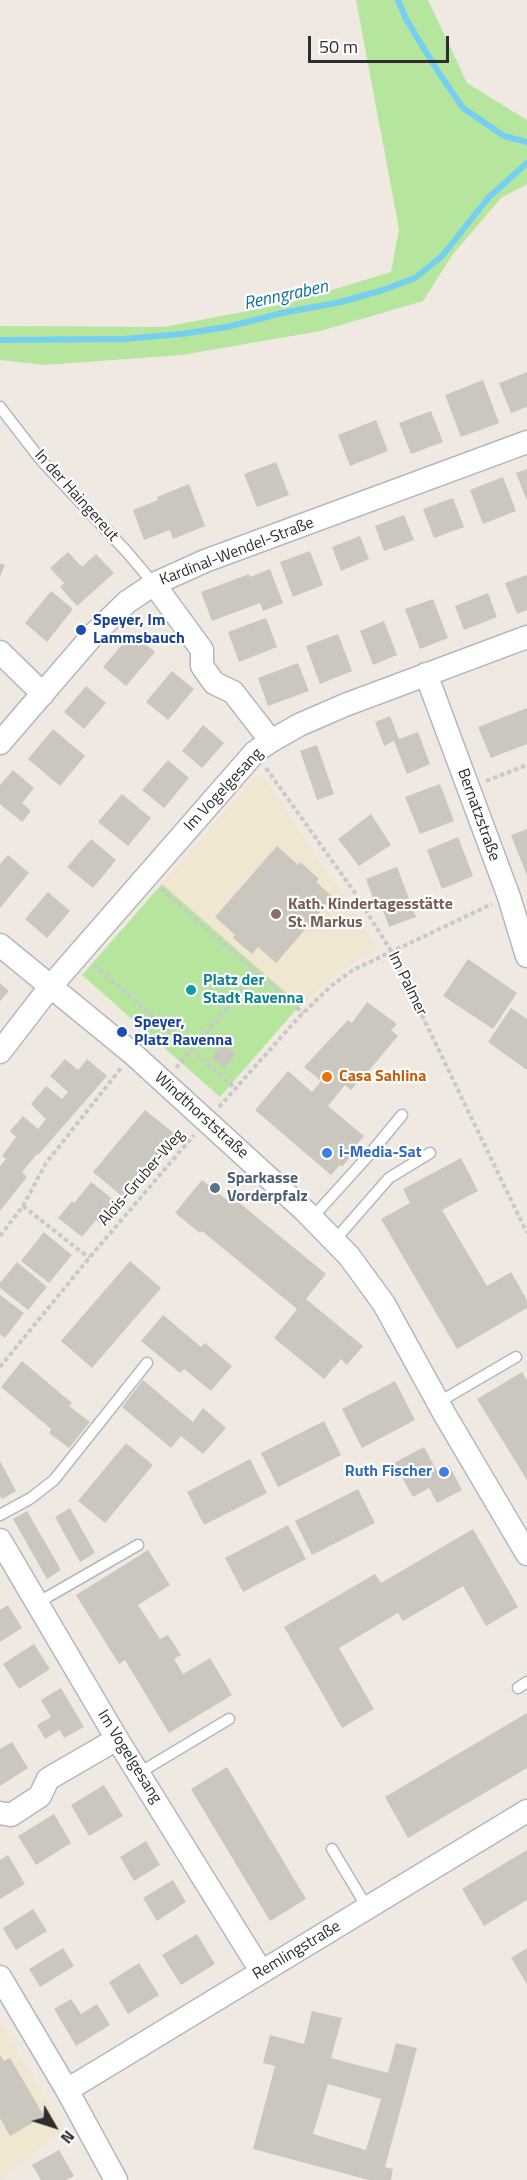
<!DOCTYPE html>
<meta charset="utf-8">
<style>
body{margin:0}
#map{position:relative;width:527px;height:2180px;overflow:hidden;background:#efe9e1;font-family:"Titillium Web",sans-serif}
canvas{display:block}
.north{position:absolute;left:24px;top:2096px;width:60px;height:60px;-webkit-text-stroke:4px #fff;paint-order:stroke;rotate:129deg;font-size:16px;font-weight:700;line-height:24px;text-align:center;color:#2e2e2e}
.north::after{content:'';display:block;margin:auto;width:21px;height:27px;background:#2e2e2e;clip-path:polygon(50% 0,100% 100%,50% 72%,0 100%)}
.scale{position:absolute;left:308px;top:36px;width:141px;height:27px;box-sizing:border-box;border:3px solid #2e2e2e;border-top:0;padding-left:8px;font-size:18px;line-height:21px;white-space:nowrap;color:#2e2e2e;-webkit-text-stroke:4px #fff;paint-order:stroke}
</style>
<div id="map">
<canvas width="527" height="2180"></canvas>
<div class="north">N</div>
<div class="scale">50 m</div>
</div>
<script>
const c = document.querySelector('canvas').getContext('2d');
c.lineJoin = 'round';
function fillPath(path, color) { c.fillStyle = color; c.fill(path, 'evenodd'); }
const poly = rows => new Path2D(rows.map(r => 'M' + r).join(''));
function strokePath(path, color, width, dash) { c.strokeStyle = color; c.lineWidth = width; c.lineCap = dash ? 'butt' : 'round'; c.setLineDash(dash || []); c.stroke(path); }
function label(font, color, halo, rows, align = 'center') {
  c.font = font + ' "Titillium Web",sans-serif'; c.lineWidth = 4.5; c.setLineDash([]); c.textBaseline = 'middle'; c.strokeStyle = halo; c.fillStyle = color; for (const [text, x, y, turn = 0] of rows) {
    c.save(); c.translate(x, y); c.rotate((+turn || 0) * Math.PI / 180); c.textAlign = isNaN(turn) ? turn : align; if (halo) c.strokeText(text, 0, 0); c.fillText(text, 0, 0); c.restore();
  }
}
fillPath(poly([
 [256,776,263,776,378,948,337,974,300,1005,162,884],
 [0,2021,64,2129,1,2180,0,2180]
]), '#f0e6d1');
fillPath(poly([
 [356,0,428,0,467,83,527,120,527,184,501,198,453,254,423,301,320,331,182,355,44,365,0,360,0,326,164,327,289,303,391,272,399,229],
 [162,884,300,1005,220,1097,82,975]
]), '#b6e59e');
strokePath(poly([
 [398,0,406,19,437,70,463,108,504,136,527,142],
 [0,340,124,339,181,334,227,327,282,313,341,302,383,290,415,278,442,256,489,197,527,163]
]), '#75cff0', 6);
fillPath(poly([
 [527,372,527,407,511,413,499,383],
 [483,380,499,423,461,437,445,395],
 [431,411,443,442,411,454,399,423],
 [376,420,388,451,350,466,338,435],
 [276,462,289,495,257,507,244,474],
 [527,469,527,501,516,473],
 [503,477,516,511,483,524,470,490],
 [189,484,205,526,173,539,170,530,144,540,133,510,158,500,157,497],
 [453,498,464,527,434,538,423,509],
 [404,515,414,540,384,551,375,526],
 [360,536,369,559,341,571,332,547],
 [310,551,323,585,293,597,280,562],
 [68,552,82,567,96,554,114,573,77,606,60,587,64,583,50,568],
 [0,563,5,565,0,577],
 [270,569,283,603,263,611,260,603,212,621,201,592,249,574,250,577],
 [527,575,527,610,517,614,505,583],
 [51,591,73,609,47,642,25,623],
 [488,593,497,617,464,630,455,606],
 [433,599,448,638,420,649,405,609],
 [266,618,277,647,239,662,228,632],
 [384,621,397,655,373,665,360,631],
 [132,633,155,652,126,686,103,667],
 [338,634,352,671,320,684,306,646],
 [298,663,309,691,268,706,258,678],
 [172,671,194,689,168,720,146,702],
 [86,686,106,703,84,729,64,712],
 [527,708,527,744,491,758,478,727],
 [390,716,399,739,418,732,430,764,407,774,394,741,384,746,375,722],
 [203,725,224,743,202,768,182,751],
 [53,729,85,756,60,786,28,759],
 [317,745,334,794,317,800,300,751],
 [168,760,189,778,164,808,142,790],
 [13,770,34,788,22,803,31,811,22,822,0,804,0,785],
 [440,784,454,821,420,834,405,797],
 [122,794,151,818,128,846,98,822],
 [371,814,391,845,359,866,338,839],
 [527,829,527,876,511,835],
 [458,837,473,876,442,889,427,850],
 [91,839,116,860,93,888,67,867],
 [277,846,298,865,300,862,319,879,316,882,333,897,276,963,258,947,252,954,233,938,235,935,215,917],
 [8,855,29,873,0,908,0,864],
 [397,867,416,917,389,927,380,902,375,904,366,879],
 [48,892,70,911,47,938,25,919],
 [468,959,517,993,493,1029,443,996],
 [0,983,9,991,0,1001],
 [367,1002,397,1024,391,1030,398,1036,366,1074,362,1071,359,1075,362,1077,351,1090,345,1085,328,1106,364,1136,349,1154,351,1156,342,1167,340,1165,331,1175,255,1110,288,1071,312,1092,321,1081,304,1067,348,1020,352,1023],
 [511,1008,527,1019,527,1070,488,1042],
 [223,1043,236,1054,224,1068,211,1058],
 [65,1059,78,1070,87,1059,107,1076,38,1155,37,1154,22,1172,27,1177,0,1211,0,1166,6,1159,2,1156,16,1137,10,1131,23,1116,38,1129,46,1119,31,1104,46,1086,62,1099,68,1092,50,1076],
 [145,1110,175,1134,123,1197,93,1172],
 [461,1158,478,1191,442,1210,487,1286,511,1272,527,1300,527,1308,457,1349,381,1219,410,1203,403,1189],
 [202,1180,227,1200,231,1196,326,1274,306,1299,363,1346,347,1365,341,1359,324,1379,274,1338,297,1309,202,1231,200,1233,175,1213],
 [91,1182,119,1204,102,1225,96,1220,82,1237,58,1218,72,1201,74,1203],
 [44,1232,72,1255,49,1283,21,1261],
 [130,1261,161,1288,92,1368,61,1341],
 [17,1262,47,1287,28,1310,0,1288,0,1283],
 [0,1295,24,1313,5,1338,0,1334],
 [163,1315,201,1347,205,1343,232,1366,211,1391,184,1369,180,1373,141,1341],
 [22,1361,72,1403,69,1406,90,1422,69,1448,49,1433,51,1429,1,1387],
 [522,1372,527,1380,527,1480,477,1399],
 [143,1380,193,1422,203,1408,226,1428,203,1454,181,1436,171,1448,122,1407],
 [395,1381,415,1420,362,1448,342,1409],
 [324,1421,341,1455,278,1487,261,1453],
 [126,1443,153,1465,105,1523,78,1501],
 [424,1447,437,1471,449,1465,462,1490,437,1503,429,1488,413,1497,394,1463],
 [250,1459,267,1493,204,1525,187,1492],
 [0,1461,16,1491,2,1499,0,1496],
 [358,1489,375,1523,312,1555,295,1521],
 [70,1508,95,1553,80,1562,55,1517],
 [27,1511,61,1570,47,1579,13,1519],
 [288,1525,306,1559,243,1592,225,1558],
 [473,1529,518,1607,486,1626,463,1586,403,1621,398,1613,339,1648,374,1709,342,1728,284,1627,375,1574,381,1583],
 [148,1550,170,1585,138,1605,160,1639,168,1635,181,1655,174,1659,183,1674,210,1658,232,1695,169,1733,125,1660,119,1664,76,1595],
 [8,1605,22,1628,0,1642,0,1610],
 [34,1644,50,1669,19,1689,3,1664],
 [61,1688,84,1727,64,1738,60,1730,45,1739,37,1725,51,1717,41,1700],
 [527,1713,527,1768,408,1838,385,1797],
 [12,1742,28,1768,0,1786,0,1749],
 [227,1767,306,1899,270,1921,191,1789],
 [104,1785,123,1816,89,1836,71,1805],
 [54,1814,71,1843,36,1865,18,1836],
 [146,1841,160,1865,134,1881,120,1857],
 [527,1850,527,1900,484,1926,462,1889],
 [8,1855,25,1884,0,1899,0,1860],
 [173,1880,186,1902,157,1921,143,1898],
 [33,1909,47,1931,16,1950,3,1928],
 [197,1934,215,1964,181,1985,162,1955],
 [63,1948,74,1966,40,1987,29,1969],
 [527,1948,527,1984,511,1958],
 [139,1963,159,1995,128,2014,109,1982],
 [71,1999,81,2014,97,2004,110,2025,76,2046,54,2009],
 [312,2011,342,2018,331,2058,388,2073,396,2043,417,2048,385,2167,393,2169,391,2180,369,2180,253,2149,275,2066,263,2063,270,2035,304,2044],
 [328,2084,381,2099,366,2150,313,2134],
 [0,2055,4,2061,10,2058,44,2116,10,2136,0,2118],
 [59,2150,74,2176,66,2180,41,2180,32,2165]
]), '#cbc7bf');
const service = poly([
 [0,407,41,460,126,551,154,584],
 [312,1218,369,1155,402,1115],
 [334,1241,389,1178,430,1153],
 [439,1402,516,1357],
 [0,1515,31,1498,54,1480,147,1363],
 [37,1603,138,1545],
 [518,1688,527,1682],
 [139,1773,229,1719],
 [332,1849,368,1909]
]);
const minor = poly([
 [154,584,202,650,202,666,214,683,233,692,271,741],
 [0,652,43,694],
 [426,674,509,897,527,956],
 [0,743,93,635,127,602,154,584,205,561,527,442],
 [0,945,132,1053,305,1211,349,1256,384,1304,445,1415,527,1554],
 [0,1052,50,987,255,752,271,741,299,725,345,705,527,637],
 [0,1540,117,1739,261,1971],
 [0,1813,11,1815,40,1796,48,1779,117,1739],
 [0,1977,67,2090,116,2180],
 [67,2090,527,1811]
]);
strokePath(service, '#b4b7c1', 13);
strokePath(minor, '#b4b7c1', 25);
strokePath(poly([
 [266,768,355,893,391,951,527,1233],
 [486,781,527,765],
 [161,889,303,1013],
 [94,965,236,1089],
 [176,1068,257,973],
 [219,1107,299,1017,331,986,353,970,492,904],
 [23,1206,89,1258],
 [0,1236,23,1206,46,1163,121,1068],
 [0,1367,89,1258,194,1135]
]), '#c9c9c9', 4, [4.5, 3]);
strokePath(service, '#fff', 10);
strokePath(minor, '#fff', 22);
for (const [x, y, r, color] of [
 [81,630,6,"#1a4fb4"],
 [276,914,6,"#8d6e63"],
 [191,990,6,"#0f9aa8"],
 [122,1032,6,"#1a4fb4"],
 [327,1077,6,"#e8710a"],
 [327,1153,6,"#3f7fe0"],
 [215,1188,6,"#5c6f8a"],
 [444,1472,6,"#3f7fe0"]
]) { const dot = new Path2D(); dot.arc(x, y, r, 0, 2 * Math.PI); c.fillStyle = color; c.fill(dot); strokePath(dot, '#fff', 2); }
label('16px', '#2e2e2e', '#fff', [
 ["In der Haingereut",76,496,48],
 ["Kardinal-Wendel-Straße",237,552,-21],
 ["Im Vogelgesang",224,790,-47],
 ["Bernatzstraße",478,815,70],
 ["Im Palmer",407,984,64],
 ["Windthorststraße",201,1116,42],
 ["Alois-Gruber-Weg",142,1178,-49],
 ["Im Vogelgesang",129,1757,58],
 ["Remlingstraße",297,1951,-31]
]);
label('bold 16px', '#164399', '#fff', [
 ["Speyer, Im",93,621],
 ["Lammsbauch",93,639],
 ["Speyer,",134,1023],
 ["Platz Ravenna",134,1041]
], 'left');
label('bold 16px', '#785e54', '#fff', [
 ["Kath. Kindertagesstätte",288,905],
 ["St. Markus",288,923]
], 'left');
label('bold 16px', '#0d838f', '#fff', [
 ["Platz der",203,981],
 ["Stadt Ravenna",203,999]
], 'left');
label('bold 16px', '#c56008', '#fff', [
 ["Casa Sahlina",339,1077]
], 'left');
label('bold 16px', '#366cbe', '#fff', [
 ["i-Media-Sat",339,1153],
 ["Ruth Fischer",432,1472,"right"]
], 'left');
label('bold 16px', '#4e5e75', '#fff', [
 ["Sparkasse",227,1179],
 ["Vorderpfalz",227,1197]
], 'left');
label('italic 18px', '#0d6fa3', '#fff', [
 ["Renngraben",286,296,-12]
]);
</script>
